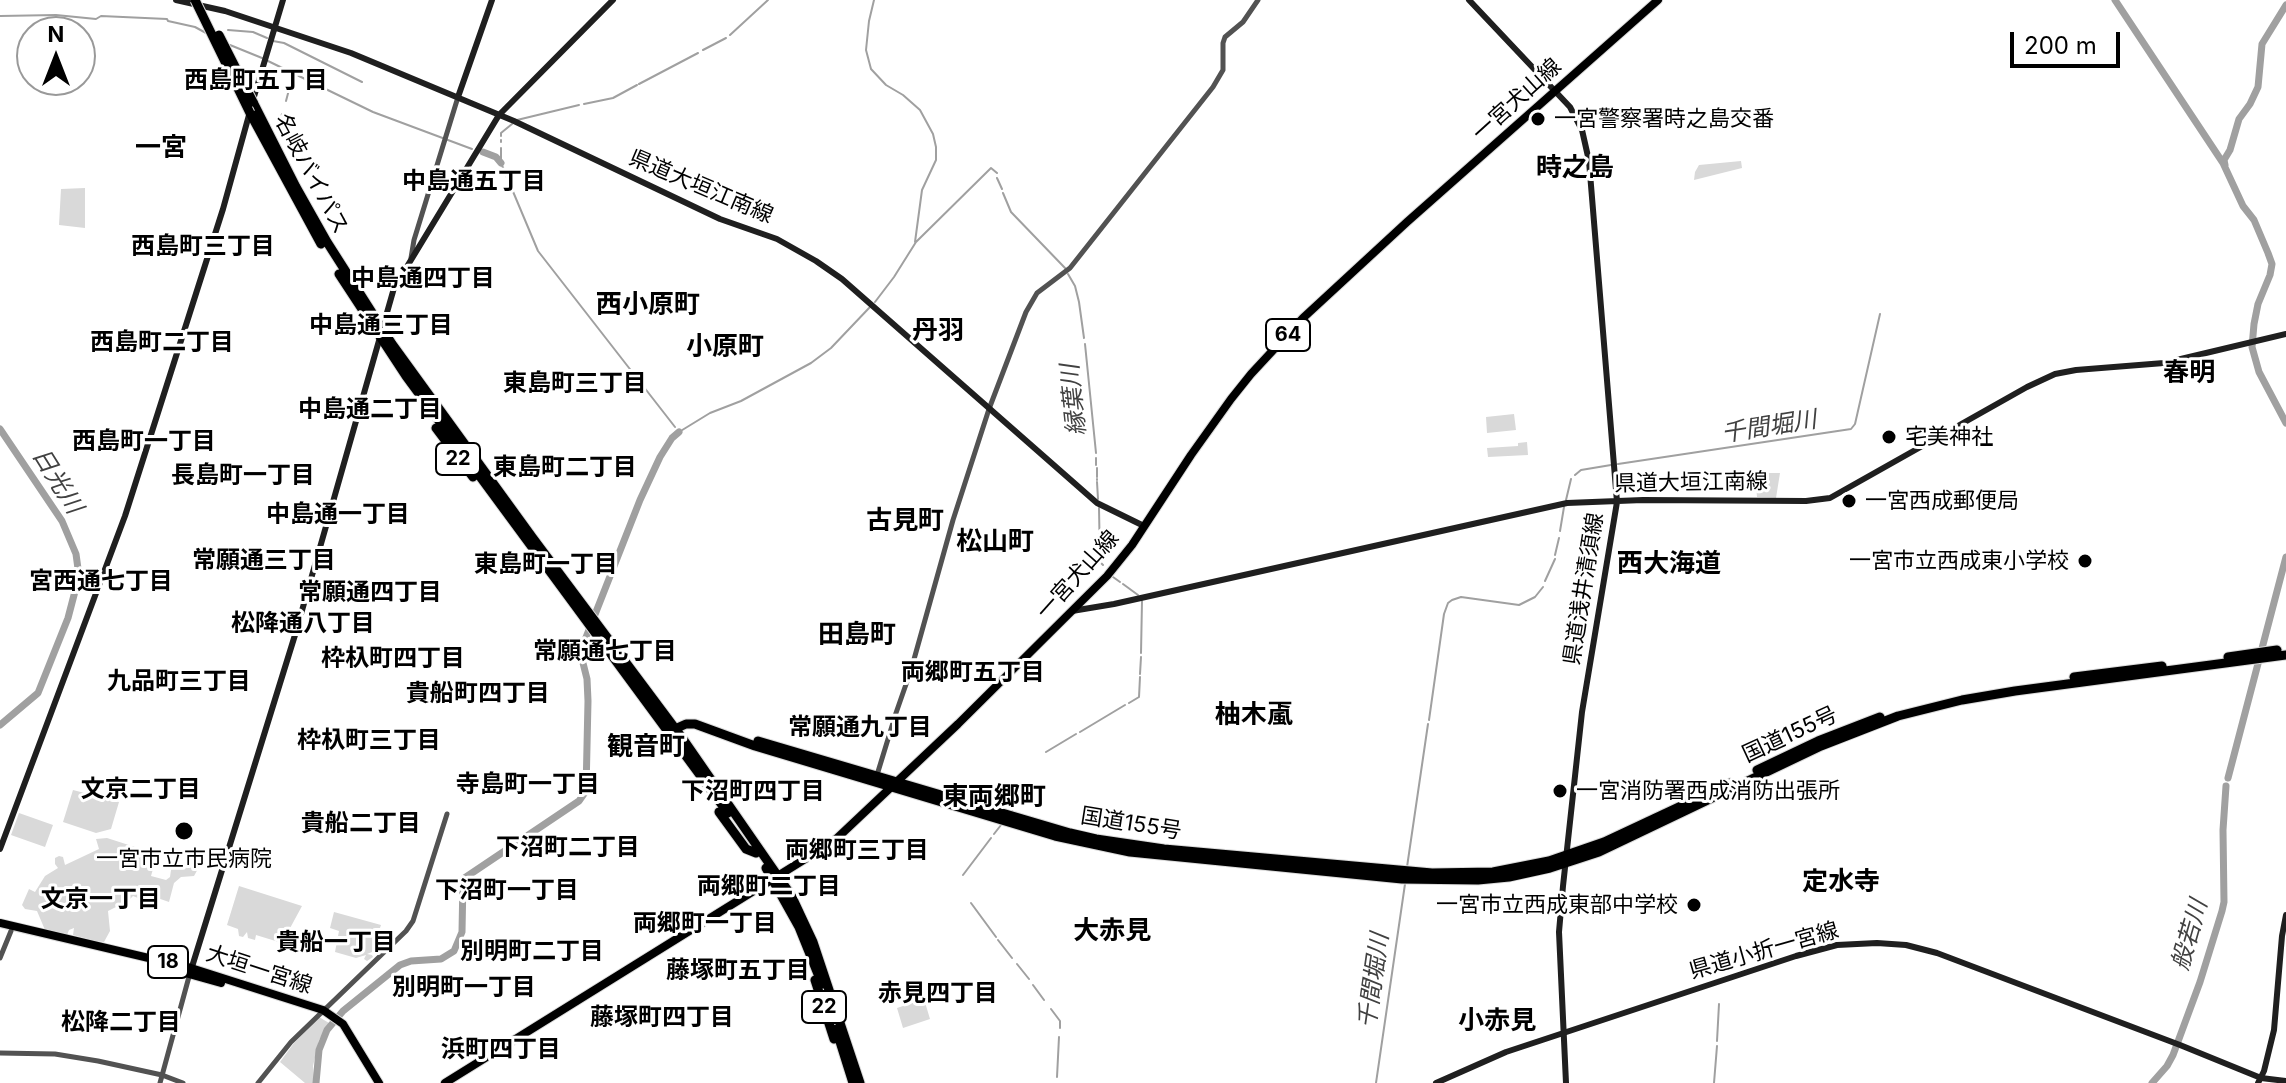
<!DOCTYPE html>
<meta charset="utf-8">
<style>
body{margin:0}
#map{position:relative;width:2286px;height:1083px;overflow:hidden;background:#fff;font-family:Inter,sans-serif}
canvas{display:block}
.north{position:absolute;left:16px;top:16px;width:80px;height:80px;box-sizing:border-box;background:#fff;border:2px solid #999;border-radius:50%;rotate:0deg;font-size:22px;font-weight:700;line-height:32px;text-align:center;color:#000}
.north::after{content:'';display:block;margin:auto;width:28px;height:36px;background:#000;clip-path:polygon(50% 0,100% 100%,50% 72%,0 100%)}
.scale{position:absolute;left:2010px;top:32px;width:110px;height:36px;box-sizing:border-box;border:4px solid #000;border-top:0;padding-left:10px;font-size:24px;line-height:28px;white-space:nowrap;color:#000;-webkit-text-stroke:6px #fff;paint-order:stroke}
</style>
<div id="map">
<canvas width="2286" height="1083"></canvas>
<div class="north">N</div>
<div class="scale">200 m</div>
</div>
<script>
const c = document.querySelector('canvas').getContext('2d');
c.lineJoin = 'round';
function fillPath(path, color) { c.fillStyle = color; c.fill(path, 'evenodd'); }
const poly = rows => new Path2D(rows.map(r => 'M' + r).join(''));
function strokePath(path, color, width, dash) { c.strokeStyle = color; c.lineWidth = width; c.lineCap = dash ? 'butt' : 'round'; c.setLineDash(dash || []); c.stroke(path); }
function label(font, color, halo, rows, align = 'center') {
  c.font = font + ' Inter,"Noto Sans JP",sans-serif'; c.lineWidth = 6; c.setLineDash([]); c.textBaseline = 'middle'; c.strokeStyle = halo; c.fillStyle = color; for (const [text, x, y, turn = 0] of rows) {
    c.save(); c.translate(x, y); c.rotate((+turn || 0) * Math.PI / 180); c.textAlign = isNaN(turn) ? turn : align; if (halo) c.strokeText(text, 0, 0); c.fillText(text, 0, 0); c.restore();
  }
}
fillPath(poly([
 [1741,161,1742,168,1694,180,1695,172,1699,165],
 [85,188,85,228,59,225,61,189],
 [1514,414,1516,430,1487,433,1486,417],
 [1527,442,1528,455,1488,457,1487,448,1518,446,1518,443],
 [1755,473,1780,473,1776,498,1757,497],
 [73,790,119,802,111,829,96,833,63,822],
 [19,813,53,825,45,847,11,835],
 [107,838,135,847,136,852,144,850,149,856,149,862,153,869,151,876,166,880,170,877,172,863,169,860,199,867,194,876,181,877,174,883,169,902,146,894,138,898,133,896,128,901,108,911,110,931,104,942,95,941,73,935,74,928,69,930,67,935,45,930,37,911,25,909,22,905,29,889,35,892,45,876,58,868,55,864,55,858,59,856,63,857,65,865,99,849,96,839],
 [239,886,302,906,282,943,256,935,255,940,248,938,247,932,243,937,239,936,238,929,227,925],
 [334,912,381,925,372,952,367,954,372,955,373,957,367,961,364,959,366,955,356,958,335,952,339,931,330,928],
 [924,999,930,1019,903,1028,897,1008],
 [319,1017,329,1023,319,1040,313,1066,314,1083,305,1083,280,1062,294,1043]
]), '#d9d9d9');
strokePath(poly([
 [874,0,869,21,866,50,871,69,886,85,903,95,920,110,933,134,936,147,936,160,922,190,915,242],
 [0,16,56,15,96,19,101,16,167,19,168,21,195,27,206,33],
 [228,30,253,32,267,38],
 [730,35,768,0],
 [273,41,284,43,362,82],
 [230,45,262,58],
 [703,50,726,38],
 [268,61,373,112,472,149],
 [639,84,698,53],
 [286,101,291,82],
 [584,104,613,98,637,85],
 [517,120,579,105],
 [278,124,282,114],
 [501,136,501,133,512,124],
 [501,140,501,142],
 [501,148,501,163,538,251,675,427],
 [997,178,1002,189],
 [1003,193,1011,212,1065,268],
 [1068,274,1075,286,1079,302,1084,338],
 [875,302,894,277,916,242,991,168,997,173],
 [1085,344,1096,453],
 [678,430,679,432,710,413,741,401,811,363,831,348,870,307],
 [1096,458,1096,465],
 [1618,464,1851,429,1855,424,1880,314],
 [1097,468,1097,477],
 [1575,475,1581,470,1611,465],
 [1097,479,1097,480],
 [1097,482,1098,499],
 [1566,500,1571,479],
 [1099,508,1100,562,1103,565],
 [1560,531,1564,507],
 [1555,555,1559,538],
 [1113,577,1120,582],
 [1545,581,1555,559],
 [1123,584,1138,595],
 [1141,653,1142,601],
 [1140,674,1141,657],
 [1129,703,1139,697,1140,677],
 [1429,720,1444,614,1448,603,1452,600,1461,597,1519,605,1535,597,1543,587],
 [1080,732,1125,705],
 [1046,752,1076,734],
 [1012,810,1024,795],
 [994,834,1001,825],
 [1407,867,1428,724],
 [963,875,991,838],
 [971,903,996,937],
 [998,940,1012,958],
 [1017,964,1029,979],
 [1033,985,1044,1000],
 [1051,1009,1060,1021,1060,1028],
 [1717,1041,1719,1004],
 [1057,1077,1059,1037],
 [1376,1083,1405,884],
 [1714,1083,1717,1046]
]), '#a0a0a0', 2);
strokePath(poly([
 [2115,0,2223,163,2243,206,2254,220,2268,253,2272,264,2270,275,2258,304,2254,324,2252,347,2259,372,2286,423],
 [483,152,496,157,501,163],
 [2225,165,2224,160,2230,150,2239,119,2250,104,2258,87,2262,44,2286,5],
 [0,429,62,521,76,554,79,576,68,618,38,693,0,725],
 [2228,778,2286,557],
 [316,1083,319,1050,327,1030,343,1011,400,965,411,961,441,959,454,951,462,932,463,879,579,801,586,791,588,701,587,679,581,655,583,645,640,500,660,457,672,438,679,432],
 [2152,1083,2167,1066,2173,1055,2200,982,2222,911,2224,902,2223,830,2226,786]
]), '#a0a0a0', 7);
const primary = poly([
 [0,923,191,968,323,1010,343,1024,379,1083],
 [153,964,221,983],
 [445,1083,834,841,958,724,1107,576,1132,545,1191,455,1231,399,1251,374,1303,318,1407,222,1658,0]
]);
const trunk = poly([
 [253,102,296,187,327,242,392,344,532,537,683,739,791,895,813,942,860,1083],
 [250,113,321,244],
 [339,274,406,376,728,813],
 [436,428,473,477],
 [2228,657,2277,650],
 [2074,677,2162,666],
 [668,732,686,724,695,724,755,746,1055,836,1130,852,1402,879,1478,880,1509,877,1550,868,1599,852,1821,746,1898,716,1962,700,2015,691,2286,655],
 [758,741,1070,833,1096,839,1164,849,1432,873,1493,872,1549,861,1604,842,1730,783],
 [1757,770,1818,741,1880,717],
 [719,812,746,849,756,853],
 [766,868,799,927,822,984],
 [815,980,834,1039],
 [836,1029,853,1083]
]);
strokePath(primary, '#dbdbdb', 10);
strokePath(trunk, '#dbdbdb', 11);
strokePath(poly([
 [411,258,414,240,458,97],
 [877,775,896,713,911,670,953,520,989,409,1026,312,1037,293,1070,268,1213,87,1223,70,1223,43,1225,37,1243,22,1258,0],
 [0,958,11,931],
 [0,1053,55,1054,98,1061,162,1075,183,1083],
 [160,1083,190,973],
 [258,1083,291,1042,406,931,413,921,447,814]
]), '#525252', 5);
strokePath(poly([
 [176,0,225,11,351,53,514,121,720,219,777,239,816,261,842,279,1097,503,1144,526],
 [1469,0,1570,107,1582,130,1589,161,1617,502,1582,712,1563,886,1559,932,1566,1083],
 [458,97,492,0],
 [253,100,283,0],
 [1072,611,1114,604,1567,503,1643,500,1806,501,1830,498,2027,387,2055,374,2076,370,2164,363,2286,334],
 [0,849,125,516,223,209,249,115],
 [191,970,295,635,394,288,499,115,613,0],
 [1436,1083,1506,1052,1796,956,1837,945,1877,943,1906,945,1937,953,2180,1045,2261,1078,2286,1081],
 [2258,1083,2264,1071,2274,1030,2282,936,2286,915]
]), '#1f1f1f', 6);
strokePath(primary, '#000', 8);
strokePath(trunk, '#000', 9);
const trunkBridge = poly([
 [195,0,250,113],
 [219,35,253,102]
]);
strokePath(trunkBridge, '#dbdbdb', 11, []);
strokePath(trunkBridge, '#000', 9);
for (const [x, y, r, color] of [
 [1538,119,8,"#000"],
 [1889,437,8,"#000"],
 [1849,501,8,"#000"],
 [2085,561,8,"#000"],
 [1560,791,8,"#000"],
 [184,831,10,"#000"],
 [1694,905,8,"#000"]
]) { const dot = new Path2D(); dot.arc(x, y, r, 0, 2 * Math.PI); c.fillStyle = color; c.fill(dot); strokePath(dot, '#fff', 3); }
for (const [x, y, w] of [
 [1288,335,44],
 [458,459,44],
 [168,962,40],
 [824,1007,44]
]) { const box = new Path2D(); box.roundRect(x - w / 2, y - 16, w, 32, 6); c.fillStyle = '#fff'; c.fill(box); strokePath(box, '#000', 2); }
label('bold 20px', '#000', null, [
 ["64",1288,335],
 ["22",458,459],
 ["18",168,962],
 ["22",824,1007]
]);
label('22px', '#000', '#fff', [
 ["一宮犬山線",1517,100,-42],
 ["名岐バイパス",311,174,62],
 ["県道大垣江南線",701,187,23],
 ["県道大垣江南線",1691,483,-1],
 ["一宮犬山線",1078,575,-48],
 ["県道浅井清須線",1584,589,-81],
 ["国道155号",1790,735,-25],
 ["国道155号",1131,824,9],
 ["県道小折一宮線",1764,951,-16],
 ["大垣一宮線",259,970,18]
]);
label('22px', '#000', '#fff', [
 ["一宮警察署時之島交番",1554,119],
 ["宅美神社",1905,437],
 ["一宮西成郵便局",1865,501],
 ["一宮市立西成東小学校",2069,561,"right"],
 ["一宮消防署西成消防出張所",1576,791],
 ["一宮市立市民病院",184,859,"center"],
 ["一宮市立西成東部中学校",1678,905,"right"]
], 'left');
label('bold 24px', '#000', '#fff', [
 ["西島町五丁目",256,81],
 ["中島通五丁目",474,182],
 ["西島町三丁目",203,247],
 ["中島通四丁目",423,279],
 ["中島通三丁目",381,326],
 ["西島町二丁目",162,343],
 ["東島町三丁目",575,384],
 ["中島通二丁目",370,410],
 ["西島町一丁目",144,442],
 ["東島町二丁目",565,468],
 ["長島町一丁目",243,476],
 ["中島通一丁目",338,515],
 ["常願通三丁目",264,561],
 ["東島町一丁目",546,565],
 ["宮西通七丁目",101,582],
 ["常願通四丁目",370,593],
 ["松降通八丁目",303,624],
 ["常願通七丁目",605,652],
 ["枠杁町四丁目",393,659],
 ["両郷町五丁目",973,673],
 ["九品町三丁目",179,682],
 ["貴船町四丁目",478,694],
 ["常願通九丁目",860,728],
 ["枠杁町三丁目",369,741],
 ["寺島町一丁目",528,785],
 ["文京二丁目",141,790],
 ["下沼町四丁目",753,792],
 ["貴船二丁目",361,824],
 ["下沼町二丁目",568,848],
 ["両郷町三丁目",857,851],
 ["両郷町二丁目",769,887],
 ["下沼町一丁目",507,891],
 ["文京一丁目",101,900],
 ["両郷町一丁目",705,924],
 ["貴船一丁目",336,943],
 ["別明町二丁目",532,952],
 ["藤塚町五丁目",738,971],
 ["別明町一丁目",464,988],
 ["赤見四丁目",938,994],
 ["藤塚町四丁目",662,1018],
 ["松降二丁目",121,1023],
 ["浜町四丁目",501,1050]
]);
label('italic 24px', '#414141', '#fff', [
 ["縁葉川",1074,400,-96],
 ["千間堀川",1769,427,-9],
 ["日光川",57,481,58],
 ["般若川",2190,935,-74],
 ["千間堀川",1374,981,-82]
]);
label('bold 26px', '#000', '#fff', [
 ["一宮",161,148],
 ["時之島",1575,168],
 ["西小原町",648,305],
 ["丹羽",938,331],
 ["小原町",725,347],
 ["春明",2189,373],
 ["古見町",905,521],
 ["松山町",995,542],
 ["西大海道",1669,564],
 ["田島町",857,635],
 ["柚木颪",1254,715],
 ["観音町",646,747],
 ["東両郷町",994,797],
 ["定水寺",1841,882],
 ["大赤見",1112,931],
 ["小赤見",1497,1021]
]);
</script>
